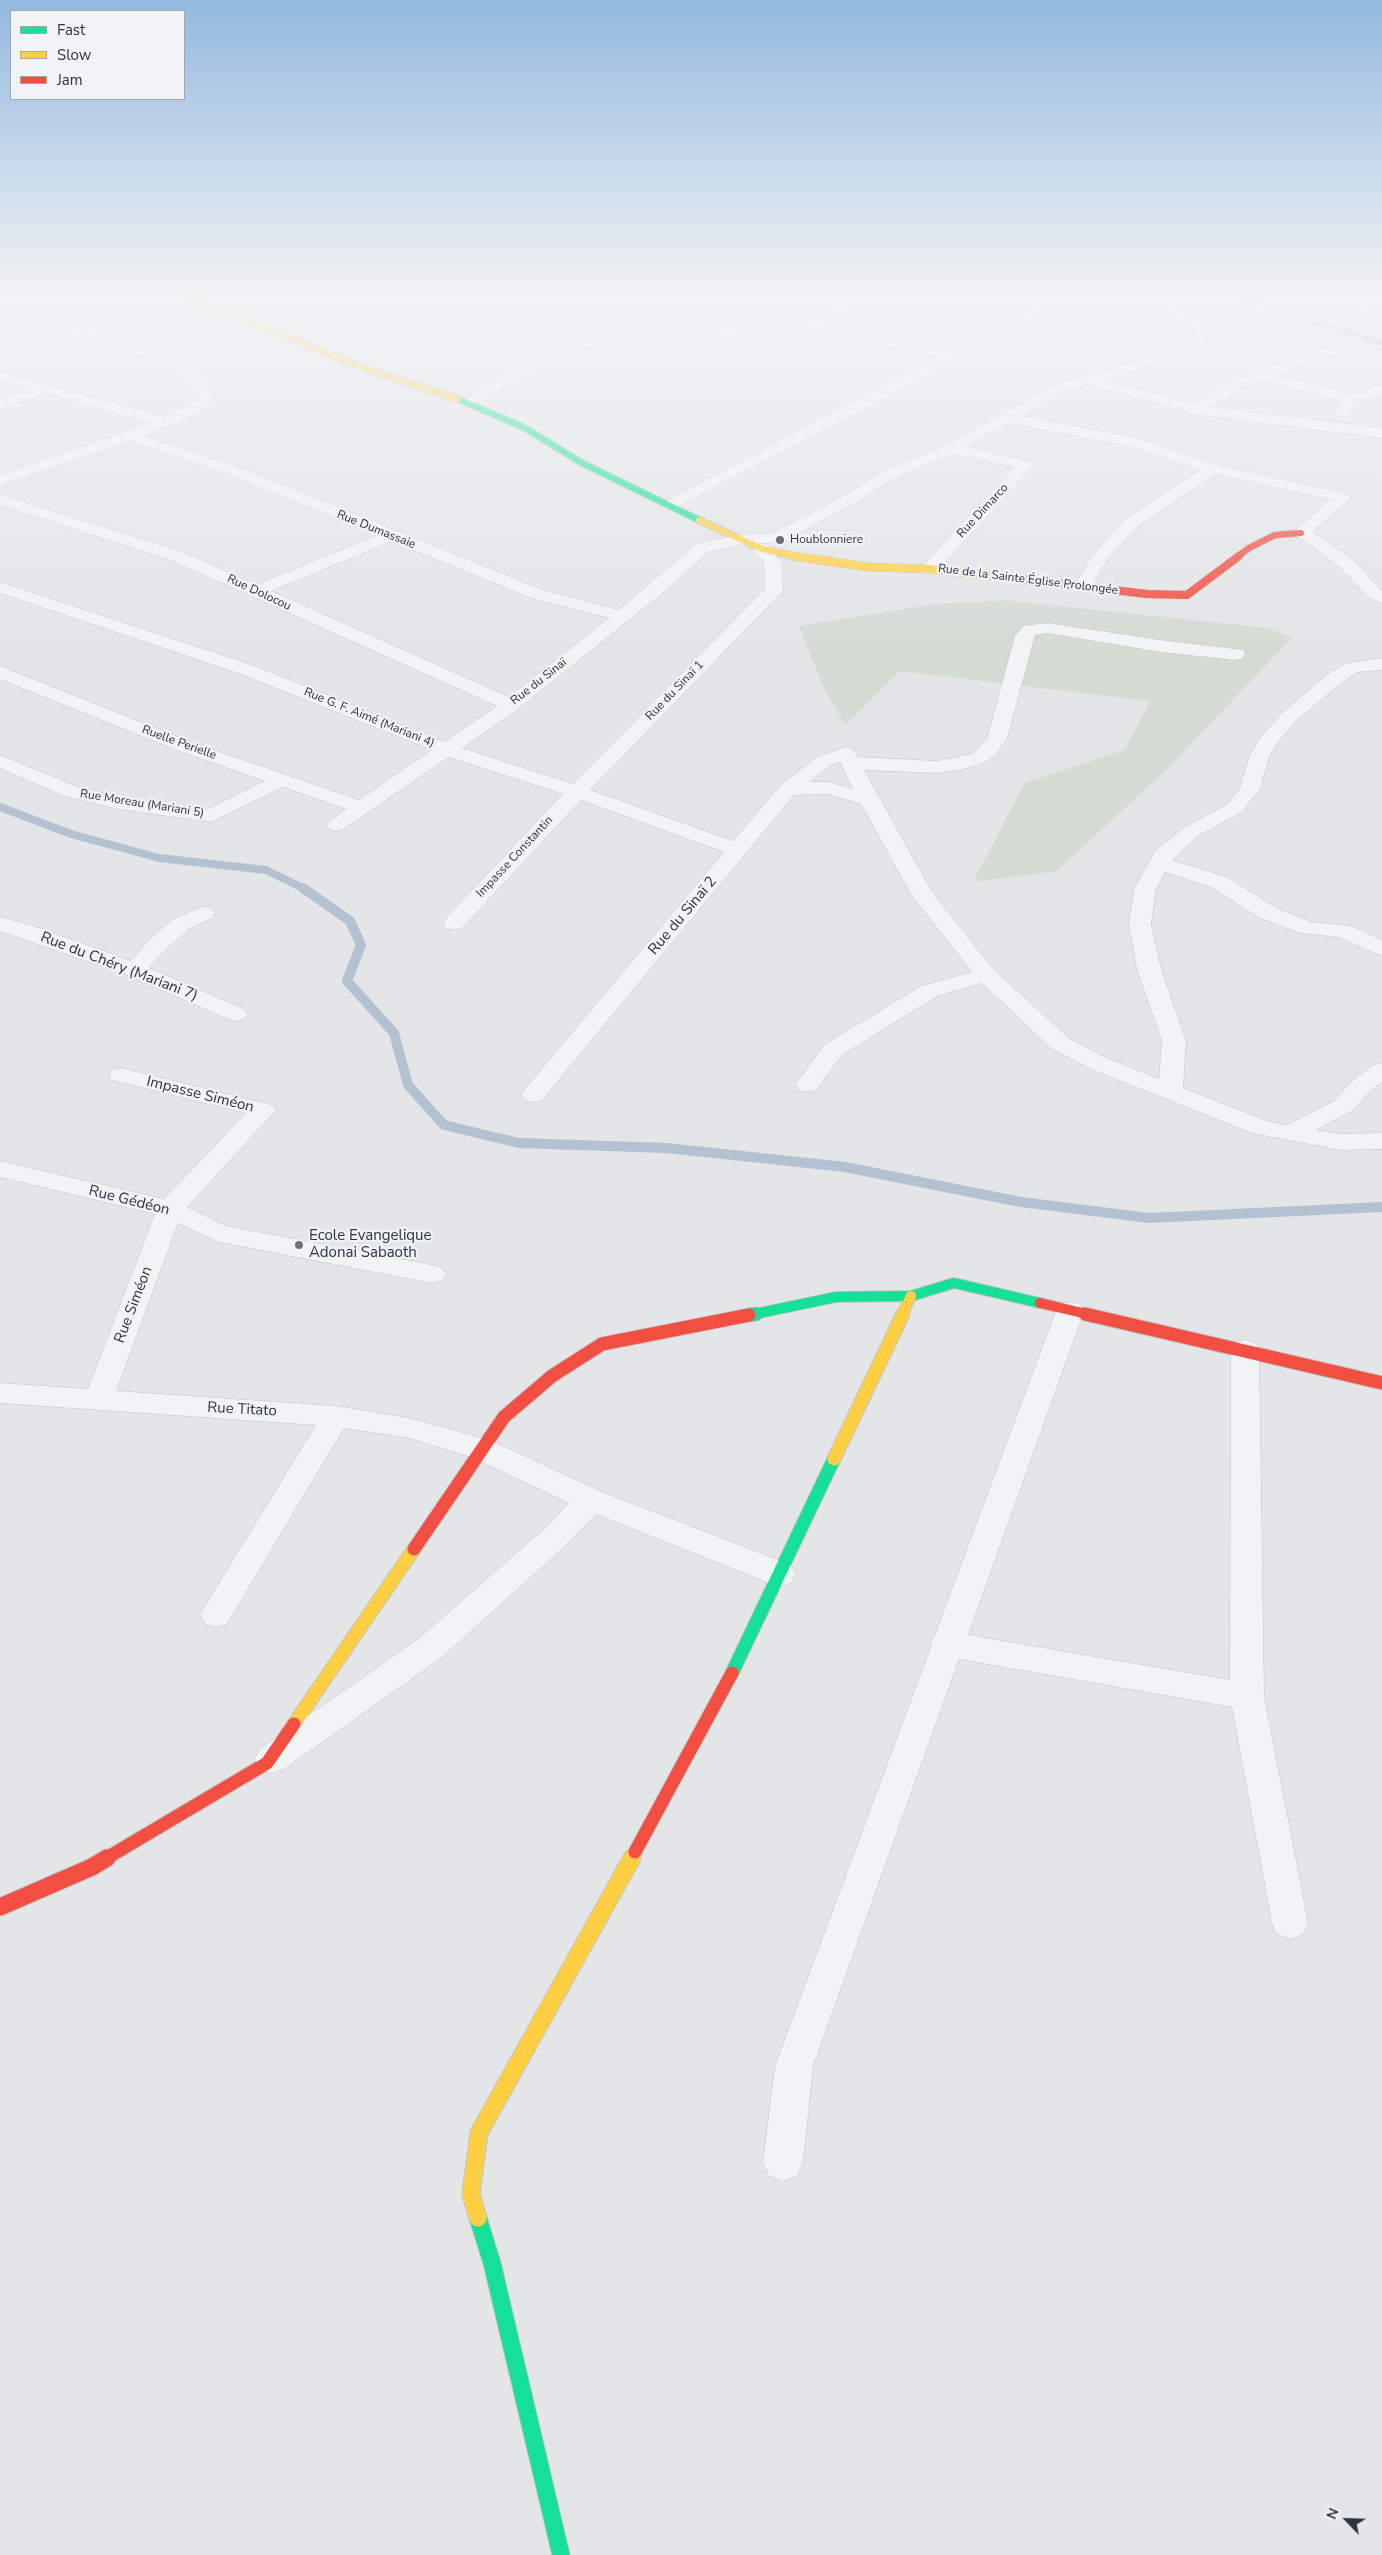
<!DOCTYPE html>
<meta charset="utf-8">
<style>
body{margin:0}
#map{position:relative;width:1382px;height:2555px;overflow:hidden;background:#e3e5e7;font-family:"Nunito Sans",sans-serif}
canvas{display:block}
.legend{position:absolute;left:10px;top:10px;width:175px;height:90px;box-sizing:border-box;background:#f1f3f7;border:1px solid #a2a6ae;margin:0;padding:6px 9px;list-style:none;font-size:15px;color:#2b3240}
.legend li{display:flex;align-items:center;gap:10px;height:25px}
.legend b{width:25px;border:1px solid #a2a6ae}
.north{position:absolute;left:1322px;top:2495px;width:50px;height:50px;-webkit-text-stroke:4px #f1f3f7;paint-order:stroke;rotate:294deg;font-size:14px;font-weight:700;line-height:20px;text-align:center;color:#2b3240}
.north::after{content:'';display:block;margin:auto;width:18px;height:22px;background:#2b3240;clip-path:polygon(50% 0,100% 100%,50% 72%,0 100%)}
</style>
<div id="map">
<canvas width="1382" height="2555"></canvas>
<ul class="legend">
<li><b style="height:6px;background:#16e098"></b>Fast</li>
<li><b style="height:6px;background:#ffcf43"></b>Slow</li>
<li><b style="height:6px;background:#f24e42"></b>Jam</li>
</ul>
<div class="north">N</div>
</div>
<script>
const c = document.querySelector('canvas').getContext('2d');
c.lineJoin = 'round';
function fillPath(path, color) { c.fillStyle = color; c.fill(path, 'evenodd'); }
const poly = rows => new Path2D(rows.map(r => 'M' + r).join(''));
function strokePath(path, color, width, dash) { c.strokeStyle = color; c.lineWidth = width; c.lineCap = dash ? 'butt' : 'round'; c.setLineDash(dash || []); c.stroke(path); }
function label(font, color, halo, rows, align = 'center') {
  c.font = font + ' "Nunito Sans",sans-serif'; c.lineWidth = 4.5; c.setLineDash([]); c.textBaseline = 'middle'; c.strokeStyle = halo; c.fillStyle = color; for (const [text, x, y, turn = 0] of rows) {
    c.save(); c.translate(x, y); c.rotate((+turn || 0) * Math.PI / 180); c.textAlign = isNaN(turn) ? turn : align; if (halo) c.strokeText(text, 0, 0); c.fillText(text, 0, 0); c.restore();
  }
}
fillPath(poly([
 [1003,600,1268,628,1292,638,1166,770,1057,871,973,882,1025,783,1125,750,1150,701,900,671,845,725,824,688,799,626,935,604]
]), '#d4dbd3');
strokePath(poly([
 [1233,296,1382,343]
]), '#b3c1d1', 6);
strokePath(poly([
 [0,807,71,834,159,858,266,870,305,889]
]), '#b3c1d1', 8);
strokePath(poly([
 [303,888,350,921,361,945,347,981,394,1033,408,1085,444,1125,519,1143,667,1148,845,1167,1021,1202,1149,1218,1382,1207]
]), '#b3c1d1', 10);
const street = poly([
 [152,296,169,296,97,333,158,351,185,363,205,383,214,402,195,415,144,436,243,469,543,590,619,610,696,544,739,535,773,533,836,501,882,472,945,446,1053,386,1161,353,1192,339,1195,334,1189,325,1174,319,1146,296,1161,296,1184,313,1196,318,1215,317,1288,296,1310,296,1309,299,1221,324,1203,326,1209,334,1203,345,1171,359,1104,380,1193,404,1233,381,1335,345,1342,349,1340,352,1276,375,1351,394,1382,384,1382,393,1357,402,1346,416,1336,416,1333,413,1343,401,1262,380,1243,387,1209,407,1382,428,1382,438,1195,414,1088,384,1063,392,1021,416,1137,438,1216,465,1348,494,1350,497,1348,500,1312,532,1352,559,1382,591,1382,604,1368,597,1340,567,1293,533,1330,499,1215,474,1136,528,1108,558,1089,590,1077,590,1074,586,1092,556,1124,520,1200,470,1133,447,1009,423,965,447,1032,462,1034,465,935,573,929,574,923,573,920,569,1015,467,952,454,894,478,848,507,782,542,739,545,708,552,665,591,518,709,462,748,573,784,765,589,764,563,753,549,756,545,762,544,768,545,782,563,783,590,780,594,590,790,733,841,781,785,817,757,846,747,853,749,858,757,937,761,972,754,987,739,1015,636,1023,626,1047,623,1160,640,1243,650,1245,654,1243,658,1236,660,1160,652,1047,633,1035,635,1007,739,996,754,986,762,961,770,937,773,864,770,932,892,994,970,1070,1039,1109,1059,1159,1079,1162,1041,1137,969,1129,924,1134,889,1155,851,1185,827,1228,804,1240,788,1249,757,1259,739,1282,713,1328,674,1346,663,1382,658,1382,670,1358,672,1342,682,1296,721,1278,742,1269,757,1260,789,1242,812,1199,835,1172,860,1229,878,1276,908,1311,922,1351,926,1382,940,1382,956,1338,937,1300,933,1260,918,1213,888,1165,872,1156,889,1151,924,1161,969,1186,1041,1183,1088,1267,1121,1287,1125,1334,1101,1352,1081,1373,1065,1382,1063,1382,1082,1370,1091,1352,1111,1316,1130,1341,1134,1382,1133,1382,1149,1341,1150,1252,1133,1091,1069,1052,1049,982,983,937,996,842,1055,816,1090,807,1092,798,1090,795,1085,824,1045,921,986,972,972,911,894,861,804,827,794,794,795,542,1100,533,1102,524,1100,521,1095,524,1090,724,852,581,800,462,928,454,930,446,928,443,923,446,918,563,794,449,757,343,829,336,831,329,829,326,825,346,809,283,787,211,822,119,809,64,796,0,768,0,755,78,787,119,797,208,809,265,781,174,749,0,679,0,666,188,741,359,800,432,750,238,673,0,593,0,582,252,665,444,742,497,706,171,560,0,505,0,495,183,552,256,585,378,535,231,475,130,441,0,485,0,475,150,423,46,393,0,409,0,400,30,389,0,381,0,372,164,417,199,400,193,388,175,369,148,357,82,338,0,321,0,313,82,329,152,296],
 [392,541,531,598,609,618,509,697,271,591,392,541],
 [840,762,853,789,828,782,809,782,831,765,840,762],
 [785,296,810,296,846,305,869,296,888,296,822,323,948,351,1012,320,1048,296,1064,296,1022,326,671,510,663,505,665,502,937,357,807,328,736,336,671,337,577,348,561,353,473,405,468,406,461,402,551,347,575,340,671,329,736,328,805,320,832,310,786,299,785,296],
 [1315,296,1336,296,1368,306,1382,314,1382,324,1358,312,1315,296],
 [204,906,212,908,215,913,212,918,189,929,166,949,149,968,244,1009,248,1014,244,1019,236,1021,228,1019,127,975,0,931,0,917,31,925,131,961,150,939,173,919,204,906],
 [121,1068,272,1105,276,1110,187,1207,226,1226,432,1265,442,1268,446,1274,442,1280,432,1283,219,1242,178,1223,116,1391,336,1406,409,1418,492,1441,602,1492,791,1565,796,1574,791,1583,780,1586,769,1583,596,1514,566,1545,441,1658,284,1769,272,1773,260,1769,255,1759,260,1749,417,1640,544,1529,569,1503,471,1457,409,1438,344,1428,227,1624,216,1627,205,1624,200,1615,205,1606,316,1425,0,1403,0,1383,88,1389,155,1214,0,1177,0,1161,164,1199,246,1113,112,1080,109,1075,112,1070,121,1068],
 [1070,1302,1080,1304,1084,1311,968,1635,1230,1680,1231,1350,1235,1343,1245,1340,1255,1343,1259,1350,1264,1696,1308,1923,1303,1934,1290,1939,1277,1934,1272,1923,1232,1707,959,1659,813,2066,803,2162,797,2176,783,2181,769,2176,763,2162,775,2066,931,1647,930,1644,935,1635,1056,1311,1060,1304,1070,1302]
]);
const fastFar3 = poly([
 [458,399,525,428,582,463,699,520]
]);
const fastFar2 = poly([
 [750,1315,836,1297,911,1296,954,1283,1040,1303]
]);
const fastFar1 = poly([
 [749,1315,756,1314],
 [732,1673,834,1459]
]);
const fast = poly([
 [478,2218,492,2263,561,2555]
]);
const slowFar4 = poly([
 [186,296,366,369,458,399],
 [699,520,762,549,798,557]
]);
const slowFar3 = poly([
 [792,556,868,567,929,569,1003,577]
]);
const slowFar2 = poly([
 [902,1315,911,1296]
]);
const slowFar1 = poly([
 [834,1459,903,1314],
 [294,1724,414,1549],
 [631,1859,635,1852]
]);
const slow = poly([
 [478,2218,471,2194,479,2133,632,1858]
]);
const jamFar4 = poly([
 [1237,557,1249,548,1275,535,1301,533]
]);
const jamFar3 = poly([
 [1003,577,1147,594,1187,595,1239,556]
]);
const jamFar2 = poly([
 [1040,1303,1091,1315]
]);
const jamFar1 = poly([
 [1085,1314,1382,1383],
 [414,1549,504,1417,552,1376,602,1344,749,1315],
 [635,1852,732,1673],
 [105,1859,267,1763,294,1724]
]);
const jam = poly([
 [0,1907,92,1867,107,1858]
]);
strokePath(street, '#c1c3c5', 1);
strokePath(fastFar3, '#c1c3c5', 8);
strokePath(fastFar2, '#c1c3c5', 12);
strokePath(fastFar1, '#c1c3c5', 15);
strokePath(fast, '#c1c3c5', 19);
strokePath(slowFar4, '#c1c3c5', 8);
strokePath(slowFar3, '#c1c3c5', 9);
strokePath(slowFar2, '#c1c3c5', 12);
strokePath(slowFar1, '#c1c3c5', 15);
strokePath(slow, '#c1c3c5', 19);
strokePath(jamFar4, '#c1c3c5', 8);
strokePath(jamFar3, '#c1c3c5', 9);
strokePath(jamFar2, '#c1c3c5', 12);
strokePath(jamFar1, '#c1c3c5', 15);
strokePath(jam, '#c1c3c5', 19);
fillPath(street, '#f2f3f5');
strokePath(fastFar3, '#16e098', 6);
strokePath(fastFar2, '#16e098', 10);
strokePath(fastFar1, '#16e098', 13);
strokePath(fast, '#16e098', 17);
strokePath(slowFar4, '#ffcf43', 6);
strokePath(slowFar3, '#ffcf43', 8);
strokePath(slowFar2, '#ffcf43', 10);
strokePath(slowFar1, '#ffcf43', 13);
strokePath(slow, '#ffcf43', 17);
strokePath(jamFar4, '#f24e42', 6);
strokePath(jamFar3, '#f24e42', 8);
strokePath(jamFar2, '#f24e42', 10);
strokePath(jamFar1, '#f24e42', 13);
strokePath(jam, '#f24e42', 17);
const sky = c.createLinearGradient(0, 0, 0, 654);
sky.addColorStop(0, '#93b9df');
sky.addColorStop(0.45, '#f2f3f4');
sky.addColorStop(1, '#f2f3f400');
c.fillStyle = sky;
c.fillRect(0, 0, 1382, 654);
for (const [x, y, r, color] of [
 [780,540,5,"#6b717a"],
 [299,1245,5,"#6b717a"]
]) { const dot = new Path2D(); dot.arc(x, y, r, 0, 2 * Math.PI); c.fillStyle = color; c.fill(dot); strokePath(dot, '#f1f3f7', 2); }
label('12px', '#2b3240', '#f1f3f7', [
 ["Rue Dimarco",983,511,-47],
 ["Rue Dumassaie",376,530,22],
 ["Rue de la Sainte Église Prolongée",1028,580,7],
 ["Rue Dolocou",259,593,25],
 ["Rue du Sinaï",539,682,-38],
 ["Rue du Sinaï 1",675,691,-46],
 ["Rue G. F. Aimé (Mariani 4)",369,718,22],
 ["Ruelle Perielle",179,743,20],
 ["Rue Moreau (Mariani 5)",142,804,9],
 ["Impasse Constantin",515,857,-47]
]);
label('12px', '#2b3240', '#f1f3f7', [
 ["Houblonniere",790,540]
], 'left');
label('15px', '#2b3240', '#f1f3f7', [
 ["Rue du Sinaï 2",683,916,-50],
 ["Rue du Chéry (Mariani 7)",119,967,21],
 ["Impasse Siméon",200,1095,14],
 ["Rue Gédéon",129,1201,14],
 ["Rue Siméon",134,1305,-69],
 ["Rue Titato",242,1410,3]
]);
label('15px', '#2b3240', '#f1f3f7', [
 ["Ecole Evangelique",309,1236],
 ["Adonai Sabaoth",309,1253]
], 'left');
</script>
